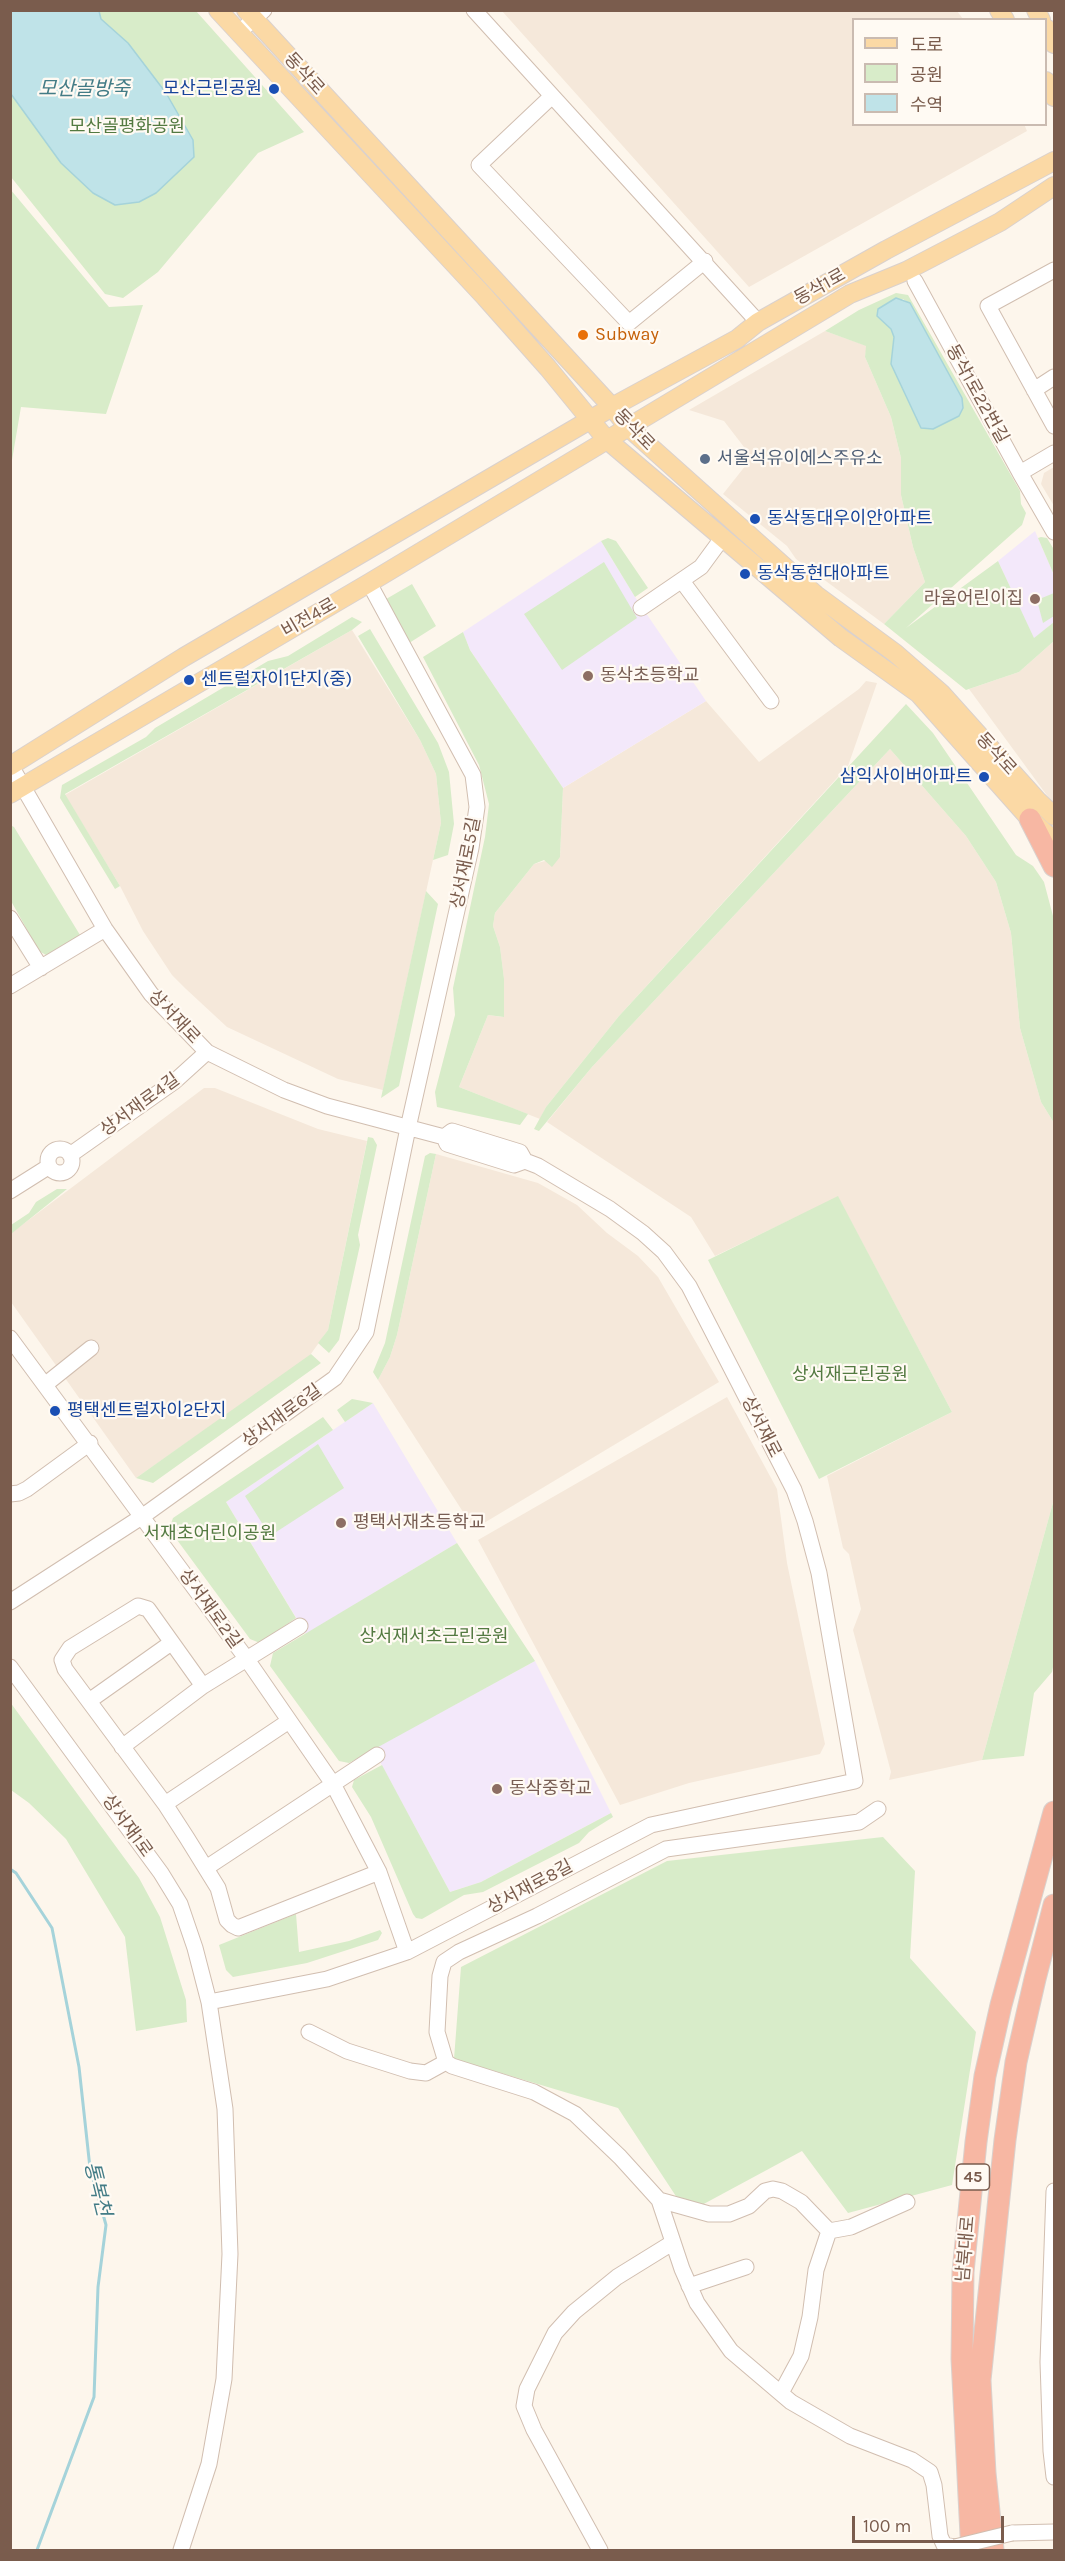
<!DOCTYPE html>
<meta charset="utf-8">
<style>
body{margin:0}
#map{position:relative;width:1065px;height:2561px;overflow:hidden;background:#fdf6ec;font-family:Karla,"Noto Sans KR",sans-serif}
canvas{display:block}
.frame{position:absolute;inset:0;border:12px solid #7a5c4d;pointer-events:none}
.legend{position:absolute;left:852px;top:18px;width:195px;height:108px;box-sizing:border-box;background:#fffaf3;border:2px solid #cabbb1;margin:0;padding:8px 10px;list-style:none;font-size:18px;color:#7a5c4d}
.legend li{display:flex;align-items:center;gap:12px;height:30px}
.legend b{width:30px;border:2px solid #cabbb1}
.scale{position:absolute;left:852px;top:2516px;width:152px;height:27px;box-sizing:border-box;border:3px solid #7a5c4d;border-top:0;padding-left:8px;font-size:18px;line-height:21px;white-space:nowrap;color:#7a5c4d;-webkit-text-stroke:4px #fffaf3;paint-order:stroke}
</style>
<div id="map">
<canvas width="1065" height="2561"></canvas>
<div class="frame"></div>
<ul class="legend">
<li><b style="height:8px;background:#fbd9a5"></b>도로</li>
<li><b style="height:16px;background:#d8ecc9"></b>공원</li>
<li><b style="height:16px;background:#bfe3e8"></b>수역</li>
</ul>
<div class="scale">100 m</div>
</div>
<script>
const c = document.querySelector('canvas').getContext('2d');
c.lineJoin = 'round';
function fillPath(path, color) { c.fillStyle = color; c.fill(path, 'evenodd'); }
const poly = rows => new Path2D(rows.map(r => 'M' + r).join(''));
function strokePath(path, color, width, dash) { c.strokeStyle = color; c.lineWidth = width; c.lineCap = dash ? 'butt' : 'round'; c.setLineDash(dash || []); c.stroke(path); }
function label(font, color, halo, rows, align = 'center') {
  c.font = font + ' Karla,"Noto Sans KR",sans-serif'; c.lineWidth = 4.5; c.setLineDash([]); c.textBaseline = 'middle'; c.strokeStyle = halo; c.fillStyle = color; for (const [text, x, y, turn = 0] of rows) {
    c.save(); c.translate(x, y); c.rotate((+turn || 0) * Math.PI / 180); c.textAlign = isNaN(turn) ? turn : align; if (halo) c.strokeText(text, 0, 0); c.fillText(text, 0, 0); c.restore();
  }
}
fillPath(poly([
 [502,11,957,11,963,19,854,20,854,124,1024,124,1027,131,749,287],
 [825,331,867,346,865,357,891,417,901,458,901,495,913,547,925,582,884,624,796,559,787,546,723,494,746,465,744,447,724,421,689,410],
 [1054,467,1054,506,1041,484,1044,473],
 [352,630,420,740,436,774,441,823,383,1090,338,1079,227,1027,186,989,172,975,143,931,120,886,65,795],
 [1054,641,1054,805,969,689,1019,672],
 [866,681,877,683,848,766,619,1016,546,1107,540,1119,459,1087,488,1015,503,1017,504,979,500,947,493,926,495,913,534,864,560,857,563,788,706,701,759,762,859,689],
 [890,749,966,836,996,882,1011,933,1020,1028,1041,1102,1054,1123,1054,1499,982,1760,889,1780,891,1772,853,1630,861,1609,849,1554,843,1548,827,1476,952,1412,838,1197,715,1256,691,1217,547,1122,592,1067],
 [204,1088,215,1088,318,1129,367,1141,328,1330,308,1358,136,1478,11,1302,10,1234],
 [436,1154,538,1183,577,1205,607,1233,638,1256,658,1277,719,1382,474,1529,378,1380,390,1357,397,1335],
 [727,1397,777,1489,787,1563,825,1744,820,1754,689,1783,620,1805,478,1540]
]), '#f5e8da');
fillPath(poly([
 [1035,531,1054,575,1054,622,1034,639,998,561],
 [601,541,635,597,706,701,563,788,470,650,463,632],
 [373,1403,457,1543,306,1634,226,1502],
 [535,1661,611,1813,481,1882,450,1892,373,1749]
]), '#f3e8fa');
fillPath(poly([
 [11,11,196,11,304,132,258,153,158,272,123,298,105,294,11,177],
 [10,189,109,307,143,305,106,414,21,407,11,466],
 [896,293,908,295,1020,491,1021,504,1026,513,1022,525,906,628,998,561,1034,638,1054,622,1054,641,1019,672,966,690,884,624,925,582,913,547,901,495,901,458,891,417,865,357,866,346,825,331,859,310],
 [903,299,910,304,962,398,893,345,894,337,891,329,877,316],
 [1041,537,1047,538,1053,548,1054,575,1038,538],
 [608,538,616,541,648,588,635,597,601,541],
 [604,562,637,618,562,670,524,614],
 [412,584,436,626,406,645,381,602],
 [1054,593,1054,616,1043,623,1037,600],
 [352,617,362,622,352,630,65,794,120,886,115,889,60,798,62,785,146,737,155,728,268,661,288,656],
 [370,629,438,743,449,772,454,824,448,855,433,860,441,823,436,774,420,740,358,636],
 [463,632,470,650,563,788,560,857,552,867,544,860,534,864,495,913,493,926,500,947,504,979,504,1017,488,1015,459,1087,528,1114,520,1125,437,1107,435,1092,455,1015,453,988,485,837,489,804,479,765,423,657],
 [906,704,933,733,1016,855,1033,866,1044,882,1053,916,1054,930,1054,1123,1041,1102,1020,1028,1011,933,996,882,966,836,890,749,592,1067,539,1131,534,1129,546,1107,619,1016],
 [10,825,14,827,80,935,46,955,39,951,11,901],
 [426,891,438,904,399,1086,381,1098],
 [368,1137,373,1138,377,1145,358,1235,360,1245,339,1340,329,1353,318,1343,328,1330],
 [430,1153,436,1154,397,1335,390,1357,378,1380,373,1372,385,1343,425,1156],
 [57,1189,67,1189,11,1234,11,1225,29,1213,36,1202],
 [838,1196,952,1412,819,1479,708,1260],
 [311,1354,321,1363,153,1483,136,1478],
 [352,1399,373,1403,345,1422,337,1410],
 [323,1417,333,1430,226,1502,296,1618,260,1643,250,1639,169,1529,173,1518],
 [318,1444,344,1488,270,1536,245,1496],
 [1054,1499,1054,1662,1052,1672,1034,1693,1024,1756,982,1760],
 [457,1543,535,1661,349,1763,339,1761,270,1666,273,1653],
 [10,1702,139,1878,160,1917,186,2000,187,2022,136,2031,125,1937,66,1839,29,1803,11,1790],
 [382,1765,450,1892,481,1882,611,1813,613,1817,589,1832,579,1843,483,1892,464,1895,422,1919,416,1918,413,1914,371,1817,352,1787,354,1780],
 [883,1837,915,1871,910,1958,976,2032,952,2185,848,2213,802,2151,687,2213,618,2108,454,2059,461,1967,667,1861],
 [296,1914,299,1952,349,1941,380,1930,382,1933,378,1940,307,1963,233,1977,226,1970,219,1945]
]), '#d8ecc9');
const water = poly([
 [10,11,99,11,101,19,128,43,166,93,193,140,194,157,156,193,139,202,115,205,93,193,61,163,11,94,10,11],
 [896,298,910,303,962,398,963,408,959,416,933,429,921,428,891,364,894,337,891,329,877,316,878,309,896,298]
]);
fillPath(water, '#bfe3e8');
strokePath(water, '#a5d3da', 1.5);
strokePath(poly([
 [10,1869,16,1873,52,1928,79,2067,90,2168,106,2225,98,2287,94,2397,37,2550]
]), '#a5d3da', 3);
const minor = poly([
 [474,10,758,322],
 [245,27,264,10],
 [552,96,479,165,629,323,705,261],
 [1054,270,988,306,1054,426],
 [915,281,1020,473,1054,453],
 [1034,390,1054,377],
 [1020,473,1054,532],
 [682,581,771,701],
 [641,608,701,567,723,537],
 [11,766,105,929,151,994,207,1052,284,1090,327,1106,444,1137,447,1144,514,1165,525,1161],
 [10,918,41,968],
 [10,986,105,929],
 '48 1161a12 12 0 1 1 24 0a12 12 0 1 1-24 0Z',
 [70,1155,175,1081,207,1052],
 [10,1191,48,1167],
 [10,1338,246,1658,333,1784,379,1872,407,1952],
 [46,1384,91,1348],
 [10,1494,19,1493,27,1489,90,1443],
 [10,1602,143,1516,335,1378,366,1332,408,1128,471,848,477,807,473,775,369,583],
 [10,1667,161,1873,180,1904,195,1948,209,2002,225,2109,230,2254,224,2379,209,2464,181,2550],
 [203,1686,148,1609,138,1606,70,1648,62,1660,65,1669,165,1804,187,1838,218,1888,227,1920,232,1925,238,1928,379,1872],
 [89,1701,171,1643],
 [122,1747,203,1686,300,1626],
 [165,1804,289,1721],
 [878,1809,859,1822,666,1849,537,1916,459,1952,444,1962,440,1976,437,2032,446,2062,452,2066,534,2092,575,2114,620,2157,659,2200,682,2269,697,2303,731,2351,791,2402,850,2436,912,2460,930,2472,934,2485,940,2536,944,2545,955,2547],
 [206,1868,377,1755],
 [209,2002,327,1979,407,1952,651,1825,855,1781,819,1573,805,1521,794,1490,689,1286,664,1252,643,1233,610,1209,538,1166,525,1161,520,1152,452,1131,444,1137],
 [309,2032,347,2051,410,2071,426,2073,446,2062],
 [1054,2191,1048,2362,1051,2451,1054,2477],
 [659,2200,709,2214,729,2214,749,2206,765,2191,773,2189,782,2191,801,2202,829,2231,851,2227,907,2202],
 [689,2286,746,2267],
 [781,2393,801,2356,810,2317,816,2270,829,2231],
 [1012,2533,1054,2532],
 [600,2550,534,2430,524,2406,527,2389,555,2333,574,2312,617,2277,672,2243]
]);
const major = poly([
 [218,10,485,297,548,368,606,439,841,638,919,694,1030,819,1054,841],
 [246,10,612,407,627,426,816,595,895,653,941,693,1037,800,1054,816],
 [999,10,1005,20],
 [1036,10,1041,20],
 [1046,28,1054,44],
 [1046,81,1054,97],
 [10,766,184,657,612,407,737,339,758,322,886,250,1054,161],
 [10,794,369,583,850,294,906,271,1000,222,1054,186]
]);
const highway = poly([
 [1030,819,1054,866],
 [974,2550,971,2535,962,2359,963,2272,976,2142,985,2076,1001,2005,1054,1812],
 [993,2550,985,2473,980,2380,1005,2140,1016,2062,1035,1979,1054,1905]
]);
strokePath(minor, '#d1beb0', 17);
strokePath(major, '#dad1cd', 20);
strokePath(highway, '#dad1cd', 23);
strokePath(minor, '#fff', 15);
strokePath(major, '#fbd9a5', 18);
strokePath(highway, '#f7b7a3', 21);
const minorBridge = poly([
 [955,2547,1012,2533]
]);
strokePath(minorBridge, '#d1beb0', 17, []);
strokePath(minorBridge, '#fff', 15);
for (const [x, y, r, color] of [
 [274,89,6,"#1a4fb4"],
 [583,335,6,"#e8710a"],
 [705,459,6,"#5c6f8a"],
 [755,519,6,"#1a4fb4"],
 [745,574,6,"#1a4fb4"],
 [1035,599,6,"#8d6e63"],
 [588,676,6,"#8d6e63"],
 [189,680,6,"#1a4fb4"],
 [984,777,6,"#1a4fb4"],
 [55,1411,6,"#1a4fb4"],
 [341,1523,6,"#8d6e63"],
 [497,1789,6,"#8d6e63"]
]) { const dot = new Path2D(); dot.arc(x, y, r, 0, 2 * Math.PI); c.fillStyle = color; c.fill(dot); strokePath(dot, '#fffaf3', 2); }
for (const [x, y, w] of [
 [973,2177,33]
]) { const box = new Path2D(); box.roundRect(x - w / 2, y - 13, w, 26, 4.5); c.fillStyle = '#fffaf3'; c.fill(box); strokePath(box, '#7a5c4d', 1.5); }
label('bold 16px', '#7a5c4d', null, [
 ["45",973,2177]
]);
label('18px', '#7a5c4d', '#fffaf3', [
 ["동삭로",304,74,48],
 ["동삭1로",820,287,-29],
 ["동삭1로22번길",977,394,61],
 ["동삭로",634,430,46],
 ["비전4로",309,618,-30],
 ["동삭로",996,754,48],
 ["상서재로5길",466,863,-79],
 ["상서재로",174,1017,47],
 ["상서재로4길",140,1105,-36],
 ["상서재로6길",282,1416,-36],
 ["상서재로",761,1427,63],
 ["상서재로2길",210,1609,54],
 ["상서재1로",127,1826,54],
 ["상서재로8길",530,1887,-28],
 ["남북대로",966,2249,-85]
]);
label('18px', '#164399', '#fffaf3', [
 ["모산근린공원",262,89,"right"],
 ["동삭동대우이안아파트",767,519],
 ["동삭동현대아파트",757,574],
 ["센트럴자이1단지(중)",201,680],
 ["삼익사이버아파트",972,777,"right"],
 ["평택센트럴자이2단지",67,1411]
], 'left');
label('18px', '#537a41', '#fffaf3', [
 ["모산골평화공원",127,127],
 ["상서재근린공원",850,1375],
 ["서재초어린이공원",210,1534],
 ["상서재서초근린공원",434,1637]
]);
label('18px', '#c56008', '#fffaf3', [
 ["Subway",595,335]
], 'left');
label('18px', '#4e5e75', '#fffaf3', [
 ["서울석유이에스주유소",717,459]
], 'left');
label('18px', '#785e54', '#fffaf3', [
 ["라움어린이집",1023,599,"right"],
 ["동삭초등학교",600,676],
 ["평택서재초등학교",353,1523],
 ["동삭중학교",509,1789]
], 'left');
label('italic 20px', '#437c86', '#fffaf3', [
 ["모산골방죽",84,89],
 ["통복천",97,2189,76]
]);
</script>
